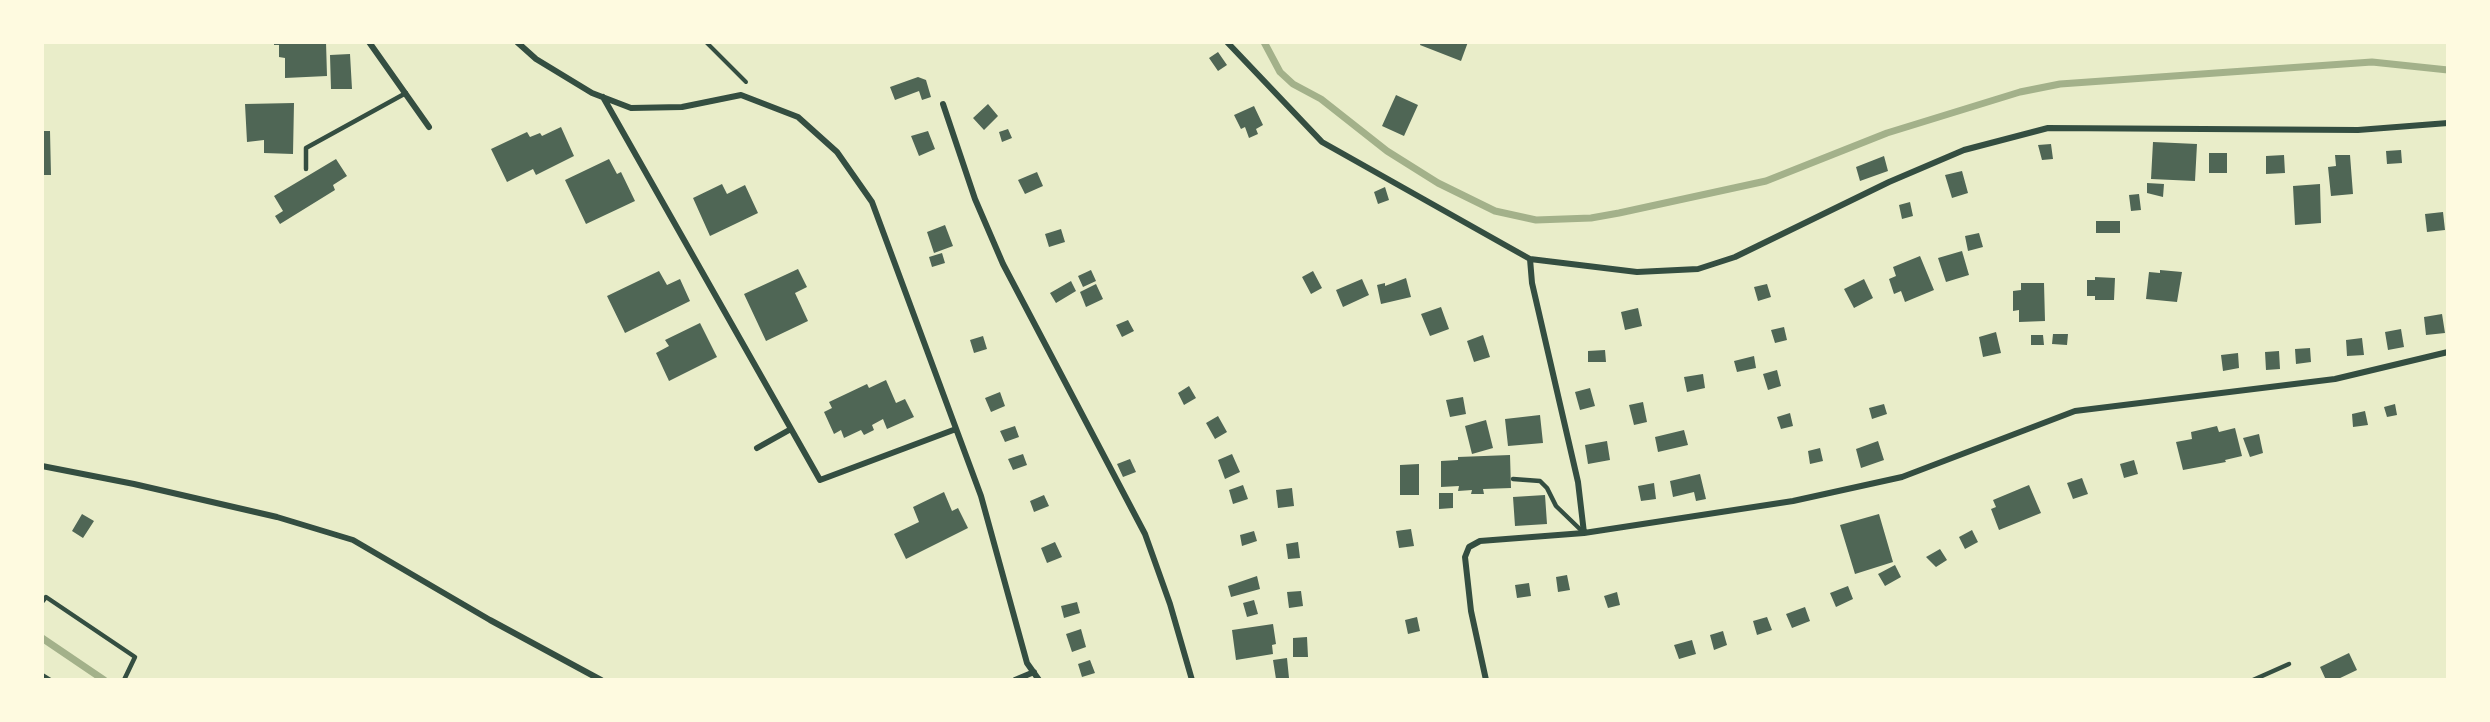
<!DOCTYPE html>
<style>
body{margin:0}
#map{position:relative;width:2490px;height:722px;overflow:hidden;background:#e9edc9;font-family:Mulish,sans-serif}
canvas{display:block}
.frame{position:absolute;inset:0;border:44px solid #fefae0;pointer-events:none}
</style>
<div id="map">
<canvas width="2490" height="722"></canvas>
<div class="frame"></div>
</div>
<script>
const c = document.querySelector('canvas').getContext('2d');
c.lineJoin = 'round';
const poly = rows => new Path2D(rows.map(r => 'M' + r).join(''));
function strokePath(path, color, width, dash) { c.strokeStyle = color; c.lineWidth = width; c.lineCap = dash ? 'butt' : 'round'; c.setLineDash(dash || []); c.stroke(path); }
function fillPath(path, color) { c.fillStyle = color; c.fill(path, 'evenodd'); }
strokePath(poly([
 [1264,42,1280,72,1293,84,1321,99,1387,151,1438,183,1495,211,1536,220,1591,218,1619,213,1766,181,1887,133,2020,92,2060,84,2372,62,2448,70],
 [42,638,104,680]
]), '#a3b18a', 7);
fillPath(poly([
 [274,42,326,42,327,76,285,78,285,58,279,57,279,45,274,45],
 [1421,42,1468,42,1461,61,1420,45],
 [1218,52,1227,65,1218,71,1209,58],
 [350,54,352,89,331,89,330,55],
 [918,77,926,80,931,97,922,100,919,91,895,100,890,87],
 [1396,95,1418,105,1404,136,1382,126],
 [294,103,293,154,264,153,264,140,247,142,245,104],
 [988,104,998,116,984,130,973,118],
 [1254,106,1263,125,1256,129,1258,134,1249,138,1245,127,1241,129,1234,115],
 [561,127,574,156,536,175,533,169,507,182,491,149,527,132,530,137,540,133,542,136],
 [1008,129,1012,138,1002,142,999,132],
 [42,131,50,131,51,175,42,175],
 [928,131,935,149,919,156,911,136],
 [2153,142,2197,144,2195,181,2151,179],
 [2051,144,2053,159,2042,160,2038,145],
 [2401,150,2402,163,2387,164,2386,151],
 [2209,153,2227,153,2227,173,2209,173],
 [2284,155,2285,173,2266,174,2266,156],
 [2335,155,2350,155,2353,194,2331,196,2328,167,2336,166],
 [1884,156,1888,171,1860,181,1856,167],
 [336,159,347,176,333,185,335,190,280,224,275,216,283,211,274,196],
 [609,159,617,174,621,172,635,201,586,224,565,180],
 [1962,171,1968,193,1952,198,1945,175],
 [1037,172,1043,186,1025,194,1018,180],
 [2147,183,2164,184,2163,197,2147,193],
 [722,184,727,194,745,185,758,213,710,236,693,198],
 [2320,184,2321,223,2295,225,2293,186],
 [1385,187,1389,200,1378,204,1374,192],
 [2139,194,2141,210,2131,211,2129,195],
 [1910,202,1913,216,1902,219,1899,205],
 [2443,212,2445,230,2427,232,2425,214],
 [2096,221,2120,221,2120,233,2096,233],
 [945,225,953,246,934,253,927,232],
 [1061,229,1065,242,1049,247,1045,234],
 [1979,233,1983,247,1968,251,1965,236],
 [1962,251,1969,275,1946,282,1938,258],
 [942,253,945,263,932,267,929,257],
 [1920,256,1934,290,1905,302,1901,291,1894,294,1889,279,1896,276,1893,267],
 [798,269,807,287,795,293,808,321,766,341,744,294],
 [1091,270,1096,281,1083,287,1078,276],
 [2160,270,2182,272,2177,302,2146,299,2149,272,2160,273],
 [659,271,667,285,680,279,690,301,625,333,607,296],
 [1313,271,1322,288,1311,294,1302,277],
 [2095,277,2115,278,2114,300,2095,300,2095,296,2087,296,2087,280,2095,280],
 [1406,278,1411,297,1381,304,1377,285,1385,283,1385,286],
 [1362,279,1369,295,1343,307,1336,290],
 [1864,279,1873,298,1854,308,1844,289],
 [1071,281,1076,291,1056,303,1050,293],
 [2021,283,2044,283,2045,321,2019,322,2019,310,2013,311,2013,291,2021,290],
 [1096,284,1103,299,1086,307,1080,292],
 [1767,284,1771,297,1758,301,1754,287],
 [1441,307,1449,329,1430,336,1421,314],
 [1638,308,1642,326,1625,330,1621,312],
 [2442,314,2445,333,2426,335,2424,317],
 [1128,320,1134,331,1122,337,1116,325],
 [700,323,717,357,669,381,656,353,669,346,665,340],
 [1784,327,1787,340,1775,343,1771,330],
 [2401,329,2404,347,2388,350,2385,332],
 [1996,332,2001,353,1983,357,1979,337],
 [2053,334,2068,334,2067,345,2052,344],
 [1483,335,1490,357,1474,362,1467,341],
 [2031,335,2043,335,2044,345,2031,345],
 [983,336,987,349,974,353,970,340],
 [2362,338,2364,355,2347,356,2346,340],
 [2310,348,2311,362,2296,364,2295,349],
 [1605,350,1606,362,1588,362,1588,351],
 [2279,351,2280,369,2266,370,2265,352],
 [2238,353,2239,368,2223,371,2221,355],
 [1754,356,1756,368,1737,372,1734,361],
 [1777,370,1781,386,1768,390,1763,374],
 [1703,374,1705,388,1687,392,1684,377],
 [886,380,896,403,905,399,914,417,887,429,883,419,872,425,874,430,864,435,861,430,844,438,841,430,834,434,824,412,832,408,829,402,867,384,869,388],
 [1189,386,1196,398,1184,405,1178,393],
 [1590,388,1595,406,1580,410,1575,392],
 [1000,392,1005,406,991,412,985,398],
 [1463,397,1466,414,1450,417,1446,400],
 [1643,402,1647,422,1634,425,1629,405],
 [1884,404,1887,414,1872,419,1869,408],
 [2395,404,2397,415,2387,417,2384,407],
 [2365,411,2368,425,2353,427,2352,414],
 [1790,413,1793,426,1781,429,1777,417],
 [1540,415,1543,443,1508,446,1505,419],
 [1218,416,1227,432,1215,439,1206,423],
 [1486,420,1493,448,1472,454,1465,426],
 [1015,426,1019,437,1005,442,1000,431],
 [2217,426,2219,432,2235,428,2242,456,2225,460,2226,462,2183,470,2176,442,2192,439,2191,432],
 [1684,430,1688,445,1658,452,1655,437],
 [2259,434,2263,453,2250,457,2243,438],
 [1607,441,1610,460,1588,464,1585,445],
 [1878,441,1884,460,1861,468,1856,449],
 [1820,448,1823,461,1810,464,1808,451],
 [1023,454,1027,465,1013,470,1008,459],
 [1232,454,1240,472,1225,479,1218,460],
 [1510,455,1511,488,1483,489,1484,494,1471,494,1472,490,1458,491,1459,486,1441,487,1441,461,1458,460,1458,457],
 [1130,459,1136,472,1123,477,1117,464],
 [2134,460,2138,474,2124,478,2120,464],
 [1419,464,1419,495,1400,495,1400,465],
 [1700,474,1706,499,1696,501,1694,492,1673,497,1670,481],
 [2082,478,2088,494,2073,499,2067,483],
 [1654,483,1656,499,1641,501,1638,486],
 [1243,485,1248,499,1233,504,1229,490],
 [2029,485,2041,513,1999,530,1991,509,1996,507,1993,500],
 [1292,488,1294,506,1278,508,1276,490],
 [944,492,952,511,958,508,968,528,906,559,894,534,919,522,913,507],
 [1439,493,1453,493,1453,508,1439,509],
 [1044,495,1049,506,1034,512,1030,501],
 [1545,495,1547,524,1515,526,1513,497],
 [82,514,94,521,83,538,72,531],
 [1879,514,1893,562,1855,574,1840,525],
 [1411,529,1414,546,1399,548,1396,531],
 [1972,530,1978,542,1965,549,1959,537],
 [1254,531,1257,541,1242,546,1240,535],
 [1055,542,1062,557,1047,563,1041,548],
 [1298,542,1300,558,1288,559,1286,544],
 [1940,549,1947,560,1936,567,1926,557],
 [1895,565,1901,577,1885,586,1878,574],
 [1567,575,1570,590,1558,592,1556,577],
 [1257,576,1260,589,1231,597,1228,586],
 [1529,583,1531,596,1517,598,1515,585],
 [1848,586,1853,599,1836,607,1830,593],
 [1301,591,1303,606,1289,608,1287,592],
 [1617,592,1620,605,1608,608,1604,596],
 [1254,600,1258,614,1247,617,1243,603],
 [1077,602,1080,613,1064,618,1061,606],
 [1805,607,1810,621,1792,628,1786,614],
 [1417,617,1420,631,1408,634,1405,620],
 [1767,617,1772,630,1757,635,1753,621],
 [1273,624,1276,644,1272,645,1273,654,1236,660,1232,630],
 [1081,629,1086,647,1072,652,1066,634],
 [1723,631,1727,645,1714,650,1710,635],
 [1307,637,1308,657,1293,657,1293,638],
 [1692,640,1696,654,1679,659,1674,645],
 [2349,653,2357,670,2336,680,2326,680,2320,667],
 [1287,658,1289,678,1276,679,1273,660],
 [1090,660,1095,673,1082,677,1078,664]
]), '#4f6655');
strokePath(poly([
 [706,42,746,82]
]), '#344e41', 4);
strokePath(poly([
 [306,169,306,148,406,93],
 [1513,479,1540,481,1547,488,1556,506,1584,533],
 [42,602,46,597,135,657,124,680],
 [42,675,50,680],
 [2253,680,2289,664]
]), '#344e41', 4.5);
strokePath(poly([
 [369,42,429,127],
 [517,42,536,59,592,93,631,108,682,107,741,95,798,117,837,152,872,202,981,496,1027,663,1039,680],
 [1227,42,1322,142,1505,245,1530,259,1637,272,1698,269,1735,257,1889,182,1964,150,2048,128,2358,130,2448,123],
 [603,97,820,480,956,429],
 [943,104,975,199,1003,264,1145,534,1170,604,1192,680],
 [757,448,791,429],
 [42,466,134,484,277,517,353,540,490,620,601,680],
 [1584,533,1793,501,1902,477,2075,411,2335,379,2448,352],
 [1015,680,1034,672],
 [1486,680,1471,611,1465,557,1469,547,1480,541,1584,533,1578,482,1532,283,1530,259]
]), '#344e41', 6);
</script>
